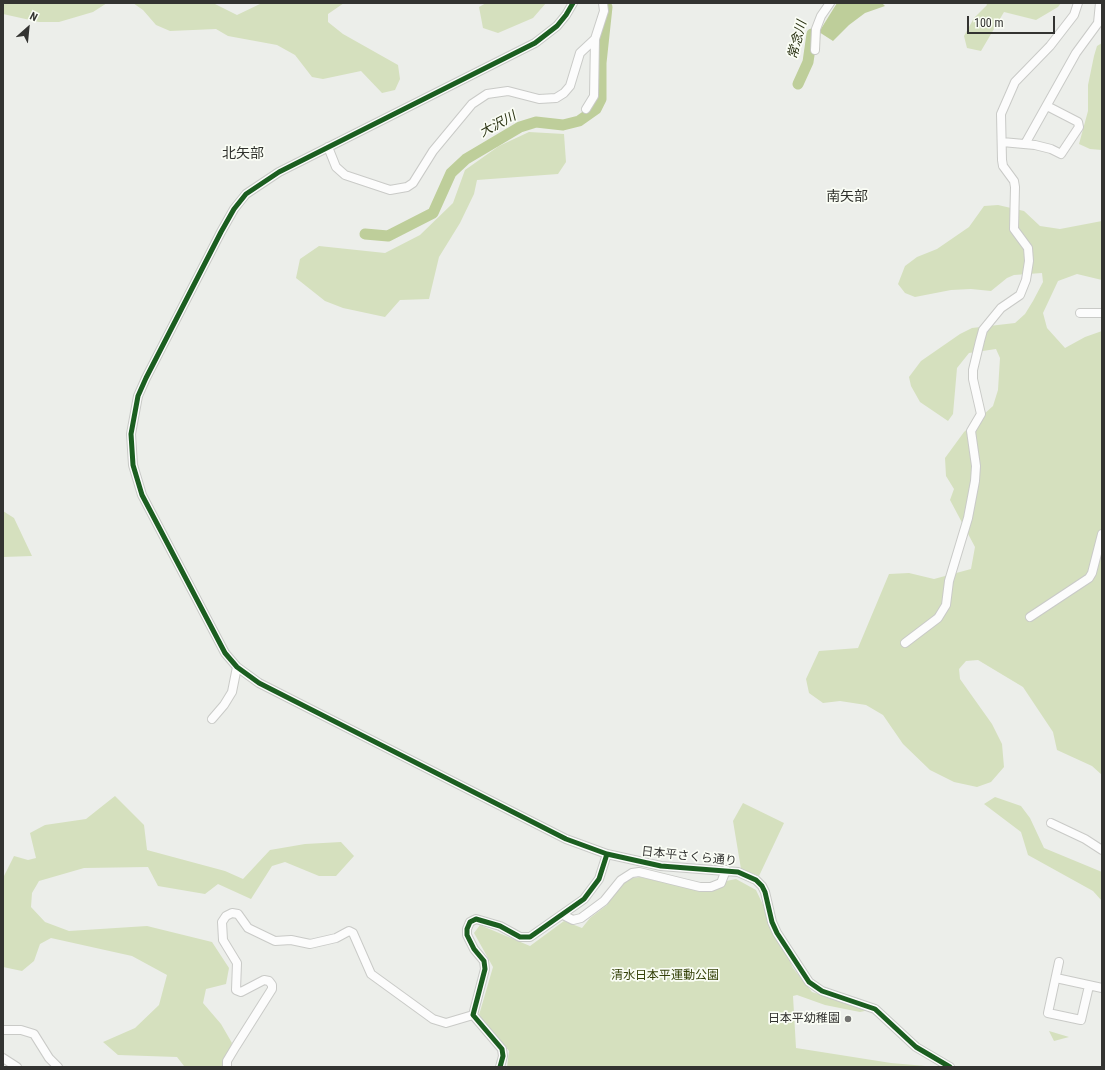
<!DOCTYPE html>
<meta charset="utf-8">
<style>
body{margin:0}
#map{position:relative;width:1105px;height:1070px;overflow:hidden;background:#eceeea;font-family:"Roboto Condensed",sans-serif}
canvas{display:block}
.frame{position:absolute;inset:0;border:4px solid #333331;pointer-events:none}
.north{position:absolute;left:8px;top:8px;width:40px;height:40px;-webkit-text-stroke:3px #fafdf5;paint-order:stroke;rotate:27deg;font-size:11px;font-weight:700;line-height:16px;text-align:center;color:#333331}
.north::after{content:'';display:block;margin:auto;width:14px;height:18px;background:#333331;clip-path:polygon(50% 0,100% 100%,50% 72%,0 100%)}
.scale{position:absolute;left:967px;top:16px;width:88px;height:18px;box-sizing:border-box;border:2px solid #333331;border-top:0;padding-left:5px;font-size:12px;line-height:14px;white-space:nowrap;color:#333331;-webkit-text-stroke:3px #fafdf5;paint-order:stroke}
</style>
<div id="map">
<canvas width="1105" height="1070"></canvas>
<div class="frame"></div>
<div class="north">N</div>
<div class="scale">100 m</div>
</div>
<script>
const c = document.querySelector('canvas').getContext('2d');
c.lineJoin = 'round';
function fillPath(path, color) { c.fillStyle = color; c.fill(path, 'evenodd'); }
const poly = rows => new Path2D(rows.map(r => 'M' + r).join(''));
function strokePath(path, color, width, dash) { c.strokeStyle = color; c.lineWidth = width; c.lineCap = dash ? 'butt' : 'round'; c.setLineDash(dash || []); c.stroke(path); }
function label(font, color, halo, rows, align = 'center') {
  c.font = font + ' "Roboto Condensed","Noto Sans JP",sans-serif'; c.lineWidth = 3.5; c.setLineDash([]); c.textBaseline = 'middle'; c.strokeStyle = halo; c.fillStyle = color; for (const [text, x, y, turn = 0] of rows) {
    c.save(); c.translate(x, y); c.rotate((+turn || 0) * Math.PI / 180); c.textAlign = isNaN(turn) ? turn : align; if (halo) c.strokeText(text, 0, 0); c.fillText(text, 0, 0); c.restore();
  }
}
fillPath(poly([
 [3,3,107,3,93,12,59,22,39,22,3,14],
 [133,3,213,3,237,15,262,3,344,3,328,14,328,22,343,34,398,65,400,79,395,90,382,93,361,71,323,79,312,77,295,55,277,45,228,36,216,29,170,31,156,25,143,10],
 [486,3,546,3,533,18,498,33,483,28,479,7],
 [986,3,1061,3,1058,7,1036,20,1004,12,981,51,967,48,964,36,974,18,987,5],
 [1102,43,1102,150,1090,149,1079,144,1088,111,1088,85,1094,56,1097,46],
 [529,132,564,134,566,162,558,174,477,180,474,194,460,223,439,257,429,299,400,300,385,317,343,308,325,301,296,278,300,259,319,246,385,253,420,235,453,203,465,170,499,146],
 [998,205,1024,211,1040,226,1060,229,1102,221,1102,280,1077,274,1058,281,1043,313,1047,328,1065,348,1085,337,1102,331,1102,775,1092,766,1057,750,1053,732,1023,687,978,660,966,661,959,669,960,679,992,724,1002,744,1004,767,991,782,977,787,954,782,930,770,903,744,883,715,866,705,840,701,823,703,809,693,806,679,819,651,858,648,889,574,909,573,934,579,971,569,975,547,950,500,954,489,946,476,945,458,964,432,993,406,998,390,1000,358,996,349,969,353,957,368,953,414,948,421,920,402,911,386,909,377,921,361,960,334,972,328,1015,323,1025,314,1033,301,1043,282,1042,273,1014,275,1007,278,991,291,971,289,951,290,915,297,905,293,898,284,905,266,917,257,937,249,969,227,984,206],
 [3,511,14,518,32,556,3,557],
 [115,796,144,825,147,850,225,871,243,879,270,850,305,844,341,842,354,856,336,876,319,876,285,862,272,866,251,899,218,884,205,894,158,886,148,867,84,868,39,881,32,893,31,907,45,922,69,931,147,926,212,942,229,968,226,984,206,989,203,1003,221,1024,232,1043,222,1067,182,1067,184,1066,177,1057,118,1055,103,1042,135,1028,159,1005,167,975,132,956,51,938,40,944,34,961,22,971,3,967,3,878,14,856,28,860,36,858,30,833,45,825,86,819],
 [995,797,1021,806,1030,818,1044,848,1102,872,1102,901,1093,891,1028,855,1021,832,984,804],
 [743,803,784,823,759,876,741,869,733,821],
 [640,877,675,885,706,889,726,881,736,879,756,890,793,968,812,992,869,1010,860,1012,825,1005,797,995,793,996,796,1048,891,1063,937,1067,507,1067,509,1051,479,1015,493,967,474,933,480,925,530,946,564,921,582,928,590,918,607,905,621,880],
 [1049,1031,1069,1037,1054,1041]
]), '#d5e0be');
fillPath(poly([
 [837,3,882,3,885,6,865,13,849,25,833,41,819,32]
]), '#bece9a');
strokePath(poly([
 [798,84,808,62,812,34],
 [365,234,388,236,433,213,451,173,466,159,520,127,536,122,563,125,579,121,596,109,601,99,601,63,607,7]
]), '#bece9a', 11);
const minor = poly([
 [573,3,566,15,557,26,535,43,279,172,246,194,234,209,221,232,146,378,138,396,131,434,133,465,142,495,225,653,237,667,259,683,566,839,607,854],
 [815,50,816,29,821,16,830,3],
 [586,109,594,96,595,39,604,11,603,3],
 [1002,142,1035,145,1051,149,1061,154,1079,127,1078,122,1047,106],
 [1025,144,1076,53,1098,23,1100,3],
 [328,147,336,167,345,175,390,190,407,187,413,183,433,151,472,104,487,94,508,91,539,99,556,98,564,93,570,86,580,53,595,39],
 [1080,313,1102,313],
 [1030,617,1089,578,1092,573,1102,534],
 [905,643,938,618,946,605,949,581,968,518,975,481,976,466,971,431,981,414,973,379,973,370,980,341,983,330,1001,308,1020,295,1026,280,1029,261,1028,248,1014,229,1015,187,1014,181,1003,166,1002,160,1001,114,1015,82,1050,46,1074,15,1078,3],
 [212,719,224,705,232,692,237,667],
 [1051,823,1085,839,1102,850],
 [563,915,573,920,581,918,604,901,621,880,632,873,639,872,700,887,711,887,721,883,726,870],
 [1059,962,1048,1013,1081,1020,1089,986],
 [1056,978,1102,988],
 [3,1030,21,1030,34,1034,49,1058,58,1067],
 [3,1058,17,1067],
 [227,1067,227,1061,236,1046,272,989,272,985,269,981,264,980,241,992,236,990,237,963,223,940,222,922,226,916,232,913,238,914,248,928,275,941,291,940,310,944,336,938,349,931,353,933,371,974,433,1019,446,1023,473,1015],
 [500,1067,503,1056,502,1049,473,1015,485,969,484,961,474,949,467,935,467,929,470,922,476,919,500,926,520,937,530,937,584,899,599,879,607,854,661,866,738,872,756,880,762,886,765,892,772,922,777,933,809,982,822,991,875,1009,916,1047,950,1067]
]);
strokePath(minor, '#c9cac7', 10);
strokePath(minor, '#fcfcfc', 8);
strokePath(poly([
 [573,3,566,15,557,26,535,43,279,172,246,194,234,209,221,232,146,378,138,396,131,434,133,465,142,495,225,653,237,667,259,683,566,839,607,854],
 [500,1067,503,1056,502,1049,473,1015,485,969,484,961,474,949,467,935,467,929,470,922,476,919,500,926,520,937,530,937,584,899,599,879,607,854,661,866,738,872,756,880,762,886,765,892,772,922,777,933,809,982,822,991,875,1009,916,1047,950,1067]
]), '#1b5e20', 5);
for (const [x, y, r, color] of [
 [848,1019,4,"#747472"]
]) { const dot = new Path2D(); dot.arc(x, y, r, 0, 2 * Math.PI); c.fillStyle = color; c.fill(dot); strokePath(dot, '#fafdf5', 1.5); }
label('12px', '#333331', '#fafdf5', [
 ["日本平さくら通り",689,857,6]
]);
label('12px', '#344109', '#fafdf5', [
 ["清水日本平運動公園",665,976]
]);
label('12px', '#333331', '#fafdf5', [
 ["日本平幼稚園",840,1019]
], 'right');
label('italic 13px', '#293112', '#fafdf5', [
 ["常念川",798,40,-75],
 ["大沢川",498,125,-28]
]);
label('14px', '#30322d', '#fafdf5', [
 ["北矢部",243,154],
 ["南矢部",847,197]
]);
</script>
